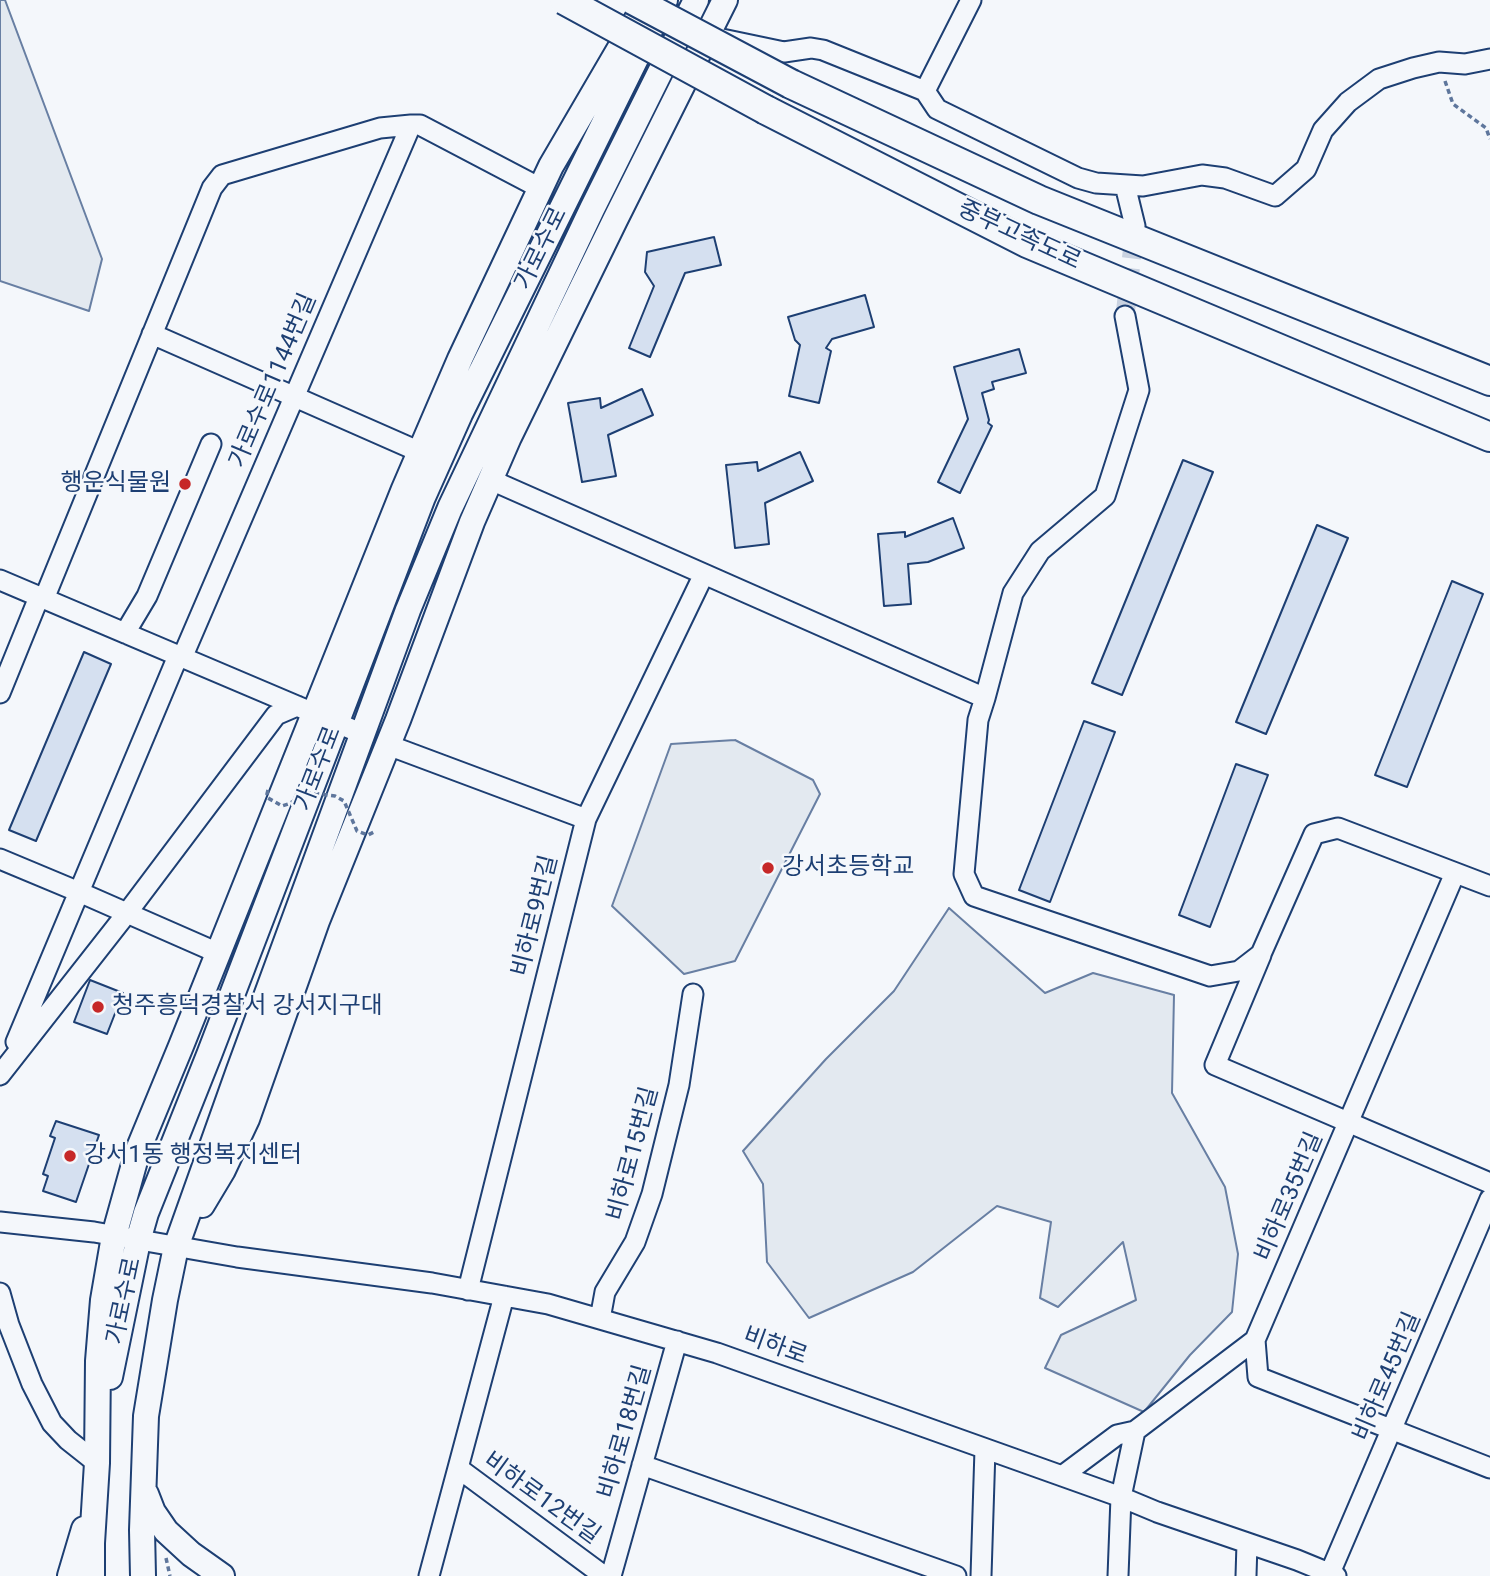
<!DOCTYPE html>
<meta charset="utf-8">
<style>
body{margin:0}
canvas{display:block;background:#f4f7fb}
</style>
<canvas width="1490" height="1576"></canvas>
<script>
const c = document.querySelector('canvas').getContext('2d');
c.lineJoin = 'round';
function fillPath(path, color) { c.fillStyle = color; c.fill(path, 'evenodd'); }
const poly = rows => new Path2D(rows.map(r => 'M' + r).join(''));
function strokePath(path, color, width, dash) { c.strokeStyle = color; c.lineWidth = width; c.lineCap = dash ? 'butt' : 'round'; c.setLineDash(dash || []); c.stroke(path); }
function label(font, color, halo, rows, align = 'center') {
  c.font = font + ' Roboto,"Noto Sans KR",sans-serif'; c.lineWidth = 5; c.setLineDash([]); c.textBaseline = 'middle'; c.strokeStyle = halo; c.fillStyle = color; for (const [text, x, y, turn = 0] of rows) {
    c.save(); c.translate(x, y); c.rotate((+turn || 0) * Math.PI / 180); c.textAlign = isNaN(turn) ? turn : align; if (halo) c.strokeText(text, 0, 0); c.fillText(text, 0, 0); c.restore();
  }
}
const green = poly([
 [0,0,5,0,102,259,89,311,0,281,0,0],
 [735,740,813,780,820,794,735,961,684,974,612,906,671,744,735,740],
 [949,908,1045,993,1093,973,1174,995,1172,1093,1225,1187,1238,1254,1232,1312,1190,1355,1144,1412,1045,1368,1061,1335,1136,1300,1123,1242,1058,1307,1040,1298,1051,1222,997,1206,913,1272,809,1318,767,1262,763,1184,743,1151,826,1059,894,991,949,908]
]);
fillPath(green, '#e3e9f0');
strokePath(green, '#687fa3', 2);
const building = poly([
 [714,237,721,265,685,273,650,357,629,348,654,286,645,272,647,252,714,237],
 [865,295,874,327,832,339,826,348,831,351,819,403,789,396,800,345,795,340,788,317,865,295],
 [1019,349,1026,373,992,382,994,389,982,393,989,420,988,423,992,426,960,493,938,482,968,419,954,367,1019,349],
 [642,389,653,415,608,435,616,476,582,482,568,403,600,398,601,408,642,389],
 [800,452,813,481,765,503,769,544,735,548,726,465,757,462,758,471,800,452],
 [1183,460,1213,472,1122,695,1092,683,1183,460],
 [953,518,964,548,928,562,908,564,911,604,884,606,878,534,905,532,905,537,953,518],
 [1317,525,1348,538,1266,734,1236,722,1317,525],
 [1452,581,1483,594,1407,787,1375,775,1452,581],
 [84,652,111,664,36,841,9,830,84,652],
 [1084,721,1115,732,1050,902,1019,890,1084,721],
 [1236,764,1268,775,1210,927,1179,915,1236,764],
 [90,980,123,993,107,1034,74,1022,90,980],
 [56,1121,99,1135,76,1202,43,1191,48,1176,43,1174,55,1138,50,1136,56,1121]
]);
fillPath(building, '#d5e0f0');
strokePath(building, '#1d3f73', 2);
strokePath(poly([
 [1125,316,1135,227]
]), '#c9d2e0', 19, [19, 10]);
const minor = poly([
 [722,39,784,52,811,48,823,50,925,91,937,109,1078,178,1096,183,1143,186,1202,175,1225,178,1275,196,1306,169,1323,130,1348,102,1379,79,1413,68,1439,62,1465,64,1490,59],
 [925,91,971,0],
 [1125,185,1135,226],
 [152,334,420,452],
 [491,480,985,698,978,720,964,874,974,896,1210,976,1239,971,1261,954,1314,834,1338,828,1490,886],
 [0,580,363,734],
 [44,599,212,188,222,175,380,128,411,125,420,125,540,188],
 [125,633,147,596,211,444],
 [182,658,411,125],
 [0,693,39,597],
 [985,698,1013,593,1040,551,1105,496,1139,390,1125,316],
 [388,745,586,819],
 [0,859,79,892,218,953],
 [1261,955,1215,1065,1490,1183],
 [16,1042,178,656],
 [0,1075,127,913,276,715,297,706],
 [0,1222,94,1232,237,1257,432,1283,548,1304,717,1353,1121,1497,1157,1512,1297,1560,1336,1576],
 [468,1290,586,819,704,574],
 [0,1293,9,1325,32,1384,52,1423,68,1440,97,1463],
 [504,1296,458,1468,604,1576],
 [600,1319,605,1292,635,1242,652,1194,679,1085,693,994],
 [1255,1340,1258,1377,1490,1468],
 [642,1465,956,1576],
 [1062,1476,1117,1435,1135,1431],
 [1330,1573,1490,1199],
 [429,1576,458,1468],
 [611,1576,677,1341],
 [981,1576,985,1449],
 [1118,1576,1121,1497,1135,1431,1255,1340,1455,873],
 [1246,1576,1247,1543]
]);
const major = poly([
 [202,1205,223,1170,247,1119,317,921,398,720,472,522,509,437,615,220,725,0],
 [110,1377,138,1241,146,1213,209,1055,423,497,460,414,665,0],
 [146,1494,153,1512,166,1531,191,1554,222,1576],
 [70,1576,84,1529],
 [92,1576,92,1543,97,1463,98,1361,103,1300,114,1236,138,1150,181,1046,404,489,460,359,551,166,648,0],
 [143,1576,142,1530,146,1416,165,1300,176,1247,239,1070,408,610,450,508,592,209,696,0]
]);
const highway = poly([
 [791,84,1039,200,1490,381],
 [766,110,1027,243,1490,437]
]);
strokePath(minor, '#1d3f73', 23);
strokePath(major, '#1d3f73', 28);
strokePath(highway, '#1d3f73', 32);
strokePath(poly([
 [1445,81,1453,104,1486,128,1490,139],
 [166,1558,170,1576]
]), '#5e769c', 3.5, [5, 3.5]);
strokePath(minor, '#f4f7fb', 19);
strokePath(major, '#f4f7fb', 24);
strokePath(highway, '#f4f7fb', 28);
const highwayBridge = poly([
 [564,0,766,110],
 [633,0,791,84]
]);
strokePath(highwayBridge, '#1d3f73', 32, []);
strokePath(poly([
 [268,790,267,794,268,798,282,806,288,804,310,793,335,796,344,801,357,831,368,835,376,831]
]), '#5e769c', 3.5, [5, 3.5]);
strokePath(highwayBridge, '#f4f7fb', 28);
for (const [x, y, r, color] of [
 [185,484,7,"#c62828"],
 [768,868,7,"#c62828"],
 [98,1007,7,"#c62828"],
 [70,1156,7,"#c62828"]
]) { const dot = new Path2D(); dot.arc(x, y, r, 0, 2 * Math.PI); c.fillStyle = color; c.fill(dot); strokePath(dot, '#f4f7fb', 2.5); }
label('24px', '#1d3f73', '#f4f7fb', [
 ["중부고속도로",1019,236,25],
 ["가로수로",542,249,-64],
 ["가로수로1144번길",274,381,-67],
 ["가로수로",319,769,-69],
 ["비하로9번길",536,916,-76],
 ["비하로15번길",634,1154,-75],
 ["비하로35번길",1290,1197,-67],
 ["가로수로",125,1301,-78],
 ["비하로",775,1347,20],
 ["비하로45번길",1388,1377,-67],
 ["비하로18번길",626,1432,-74],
 ["비하로12번길",541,1499,36]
]);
label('24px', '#1d3f73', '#f4f7fb', [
 ["행운식물원",171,484,"right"],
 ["강서초등학교",782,868],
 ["청주흥덕경찰서 강서지구대",112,1007],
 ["강서1동 행정복지센터",84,1156]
], 'left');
</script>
